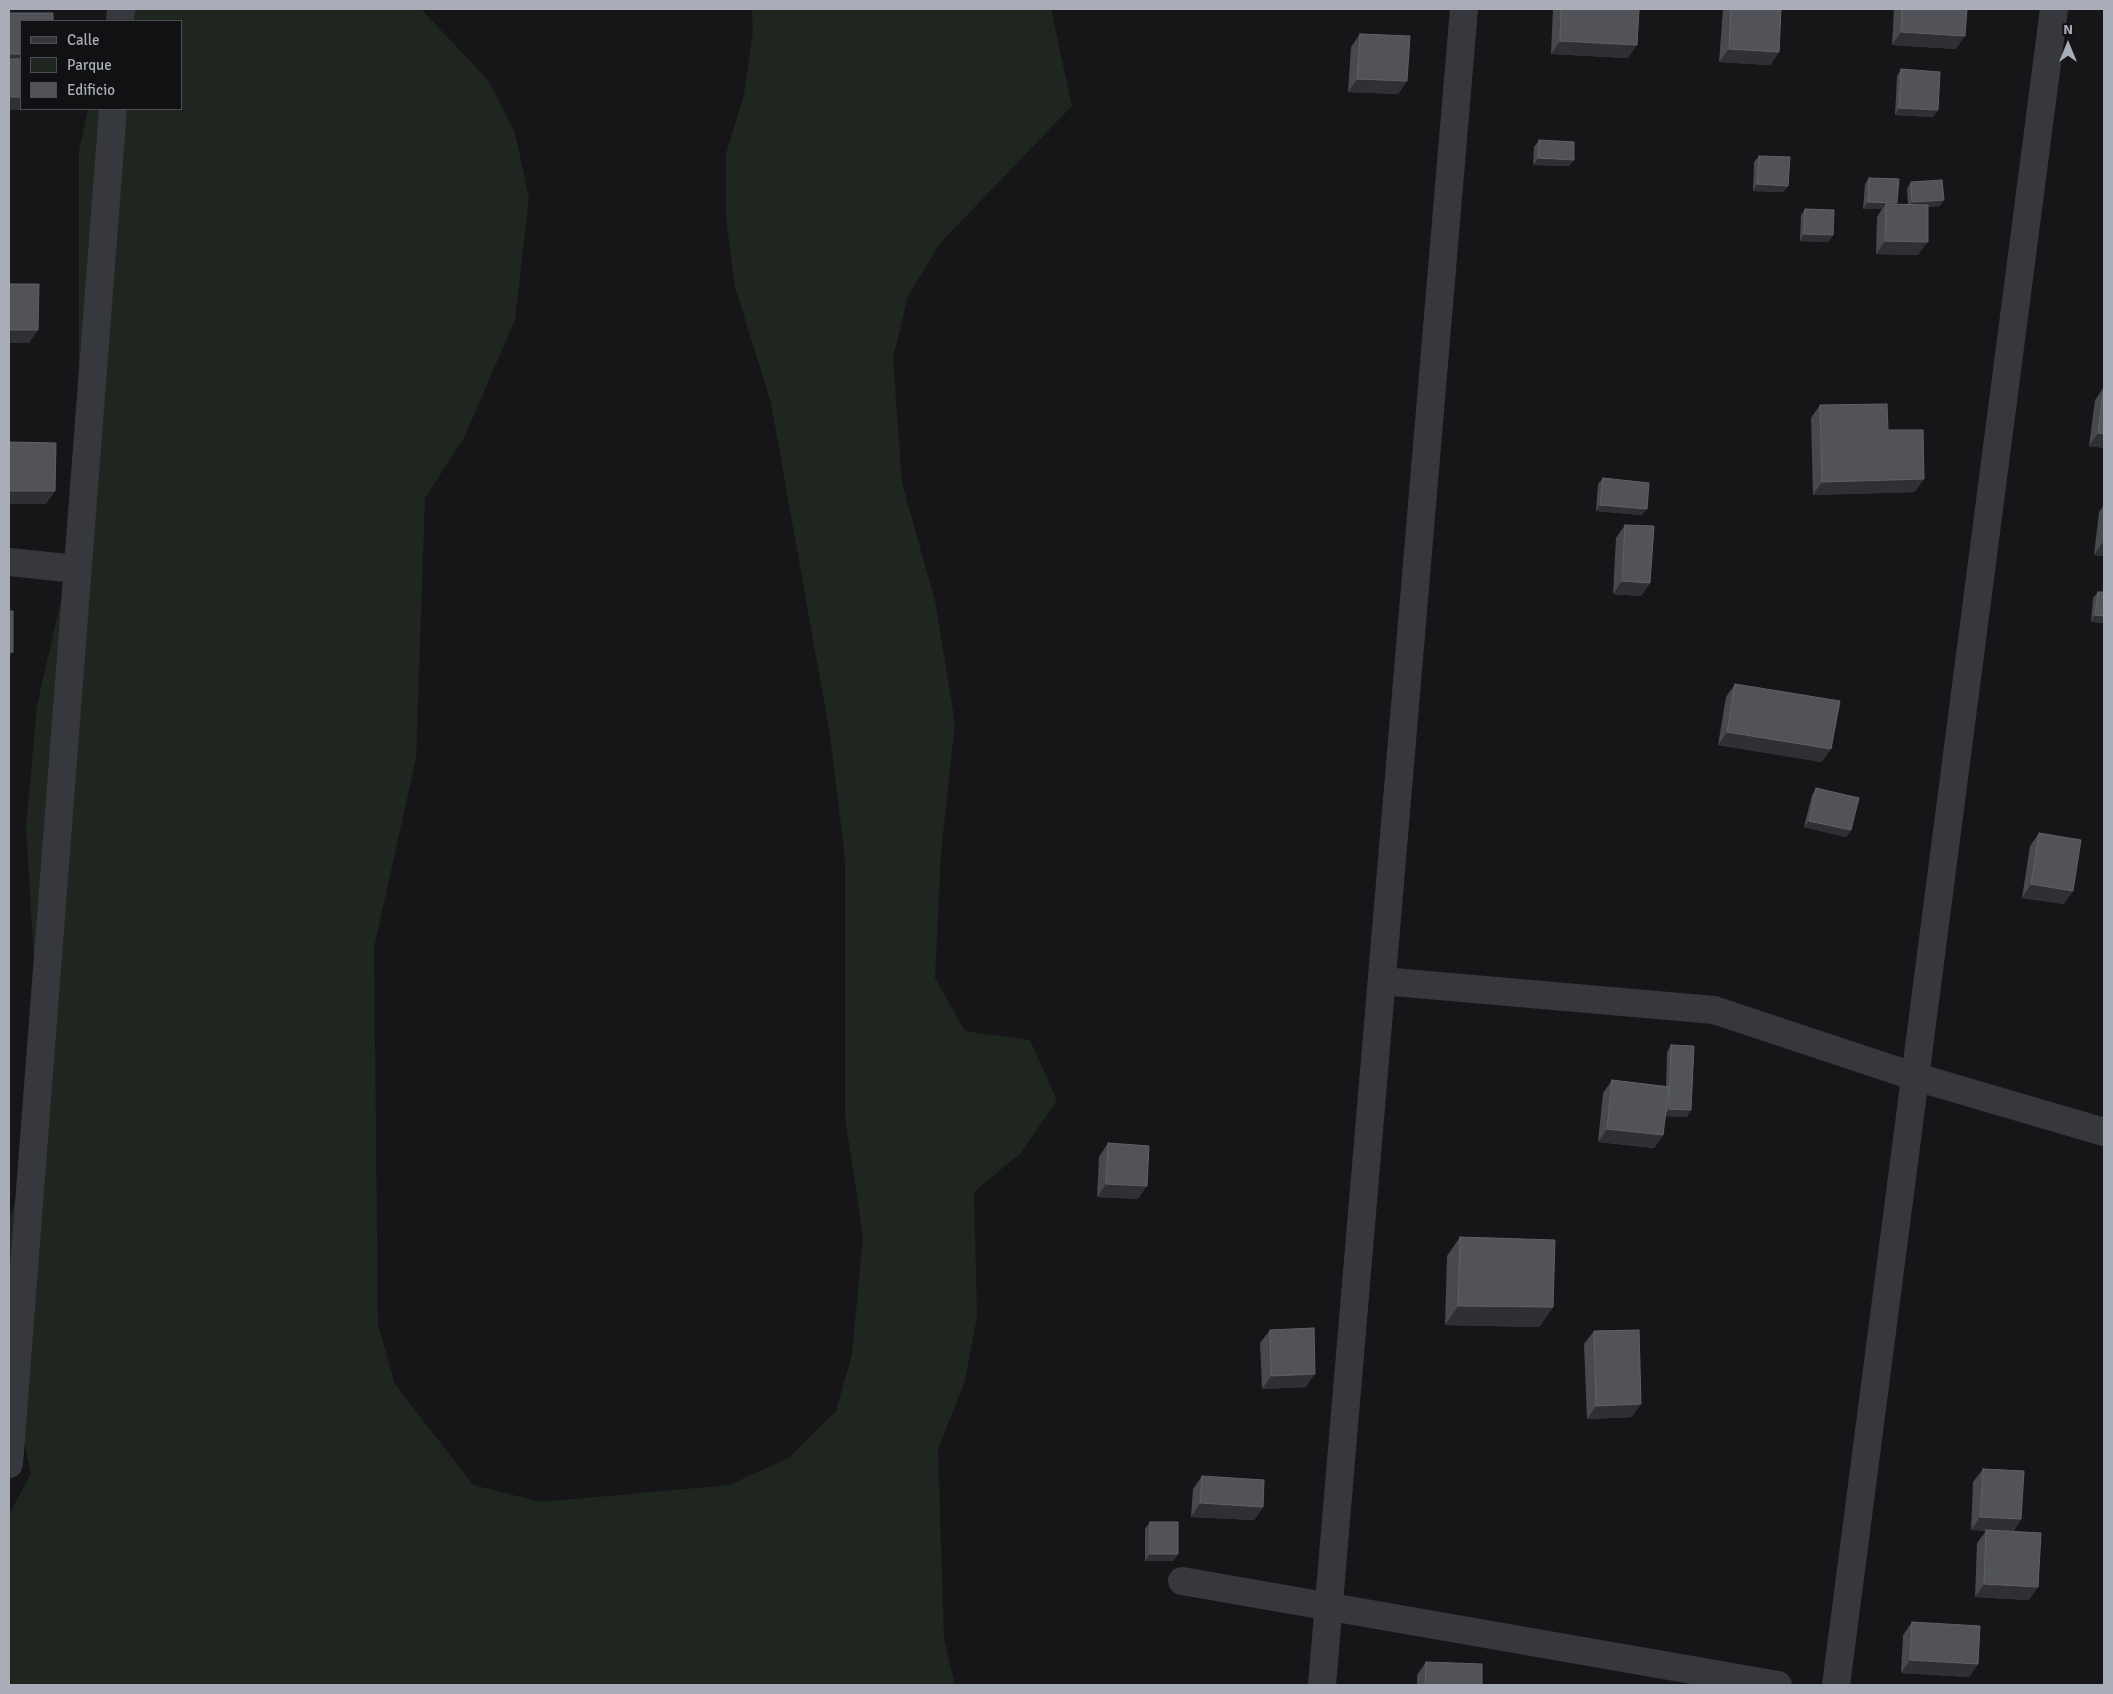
<!DOCTYPE html>
<style>
body{margin:0}
#map{position:relative;width:2113px;height:1694px;overflow:hidden;background:#161618;font-family:Signika,sans-serif}
canvas{display:block}
.frame{position:absolute;inset:0;border:10px solid #a8adb8;pointer-events:none}
.legend{position:absolute;left:20px;top:20px;width:162px;height:90px;box-sizing:border-box;background:#111113;border:1px solid #4d4f55;margin:0;padding:6px 9px;list-style:none;font-size:15px;color:#a8adb8}
.legend li{display:flex;align-items:center;gap:10px;height:25px}
.legend b{width:25px;border:1px solid #4d4f55}
.north{position:absolute;left:2043px;top:20px;width:50px;height:50px;-webkit-text-stroke:4px #111113;paint-order:stroke;rotate:0deg;font-size:14px;font-weight:700;line-height:20px;text-align:center;color:#a8adb8}
.north::after{content:'';display:block;margin:auto;width:18px;height:22px;background:#a8adb8;clip-path:polygon(50% 0,100% 100%,50% 72%,0 100%)}
</style>
<div id="map">
<canvas width="2113" height="1694"></canvas>
<div class="frame"></div>
<ul class="legend">
<li><b style="height:6px;background:#37383d"></b>Calle</li>
<li><b style="height:14px;background:#1e261f"></b>Parque</li>
<li><b style="height:14px;background:#525359"></b>Edificio</li>
</ul>
<div class="north">N</div>
</div>
<script>
const c = document.querySelector('canvas').getContext('2d');
c.lineJoin = 'round';
function fillPath(path, color) { c.fillStyle = color; c.fill(path, 'evenodd'); }
const poly = rows => new Path2D(rows.map(r => 'M' + r).join(''));
function strokePath(path, color, width, dash) { c.strokeStyle = color; c.lineWidth = width; c.lineCap = dash ? 'butt' : 'round'; c.setLineDash(dash || []); c.stroke(path); }
fillPath(poly([
 [110,9,421,9,488,80,515,133,529,198,515,320,464,438,425,498,416,759,374,948,378,1325,395,1384,473,1485,541,1502,729,1485,789,1458,836,1411,852,1354,863,1236,845,1117,845,859,830,735,771,403,735,287,726,219,726,154,744,94,753,32,752,9,1051,9,1072,106,941,242,908,296,893,358,902,483,935,601,955,723,941,853,935,978,965,1031,1030,1040,1057,1100,1021,1153,974,1192,977,1316,965,1381,938,1449,944,1639,955,1685,9,1685,9,1515,31,1473,9,1373,9,1218,44,1126,26,827,37,705,79,521,79,151,88,109,181,109,181,21,106,21]
]), '#1e261f');
strokePath(poly([
 [120,21,121,9],
 [9,562,77,569],
 [1382,981,1714,1010,1916,1077,2104,1132],
 [9,1464,113,109],
 [1182,1581,1778,1685],
 [1322,1685,1464,9],
 [1836,1685,2054,9]
]), '#37383d', 28);
fillPath(poly([
 [1553,9,1639,9,1628,58,1551,54],
 [1723,9,1781,9,1779,52,1770,65,1719,62],
 [1894,9,1967,9,1956,49,1892,45],
 [1360,34,1407,81,1398,94,1348,92,1351,47],
 [1901,69,1933,117,1895,115,1897,76],
 [1539,140,1574,160,1569,166,1533,165,1534,147],
 [1759,156,1788,186,1783,192,1753,191,1754,162],
 [1869,178,1897,205,1908,205,1907,189,1911,182,1940,206,1928,207,1918,255,1876,254,1877,217,1882,209,1863,209,1865,184],
 [1805,209,1833,235,1828,242,1800,241,1801,215],
 [2104,387,2104,448,2089,446,2095,400],
 [1820,405,1888,430,1915,492,1813,495,1811,418],
 [1603,478,1642,515,1596,511,1598,484],
 [2104,505,2104,556,2094,555,2099,512],
 [1625,525,1650,583,1641,596,1613,594,1616,538],
 [2098,592,2104,592,2104,623,2091,622,2093,598],
 [1735,684,1822,762,1718,745,1726,697],
 [1816,788,1851,830,1846,837,1804,827,1812,795],
 [2039,833,2064,904,2022,898,2030,846],
 [1671,1045,1687,1117,1665,1116,1663,1135,1654,1148,1598,1142,1603,1093,1612,1080,1666,1086,1667,1052],
 [1108,1143,1138,1199,1097,1197,1099,1157],
 [1460,1237,1553,1307,1539,1327,1445,1325,1447,1256],
 [1270,1330,1306,1387,1262,1389,1260,1343],
 [1594,1331,1632,1417,1587,1419,1584,1344],
 [1983,1469,2021,1519,2013,1532,2029,1600,1975,1597,1977,1543,1986,1531,1971,1530,1973,1482],
 [1202,1476,1263,1507,1254,1520,1191,1517,1193,1489],
 [1150,1522,1178,1554,1173,1561,1145,1561,1145,1529],
 [1912,1622,1978,1664,1969,1677,1901,1673,1903,1635],
 [1426,1662,1482,1685,1417,1685,1417,1675]
]), '#47494d');
fillPath(poly([
 [1901,32,1965,36,1956,49,1892,45],
 [1560,41,1637,45,1628,58,1551,54],
 [1729,49,1779,52,1770,65,1719,62],
 [9,54,21,54,21,67,9,67],
 [1357,79,1407,81,1398,94,1348,92],
 [9,97,21,97,21,109,30,109,29,110,9,110],
 [1899,108,1938,110,1933,117,1895,115],
 [1538,158,1574,160,1569,166,1533,165],
 [1757,184,1788,186,1783,192,1753,191],
 [1944,200,1940,206,1908,209,1912,202],
 [1868,202,1897,203,1893,210,1886,204,1882,209,1863,209],
 [1804,234,1833,235,1828,242,1800,241],
 [1885,241,1928,242,1918,255,1876,254],
 [9,330,38,330,29,343,9,343],
 [2098,433,2104,434,2104,448,2089,446],
 [1924,479,1915,492,1813,495,1822,482],
 [9,491,55,491,46,504,9,504],
 [1600,505,1647,509,1642,515,1596,511],
 [2103,542,2104,542,2104,556,2094,555],
 [1622,581,1650,583,1641,596,1613,594],
 [2095,615,2104,616,2104,623,2091,622],
 [9,652,13,652,9,658],
 [1727,732,1831,749,1822,762,1718,745],
 [1809,821,1851,830,1846,837,1804,827],
 [2031,884,2073,891,2064,904,2022,898],
 [1669,1109,1691,1110,1687,1117,1664,1116],
 [1607,1129,1663,1135,1654,1148,1598,1142],
 [1106,1184,1147,1186,1138,1199,1097,1197],
 [1458,1306,1553,1307,1539,1327,1445,1325],
 [1315,1374,1306,1387,1262,1389,1271,1376],
 [1641,1404,1632,1417,1587,1419,1596,1406],
 [1200,1503,1263,1507,1254,1520,1191,1517],
 [1980,1517,2021,1519,2012,1532,1971,1530],
 [1150,1554,1178,1554,1173,1561,1145,1561],
 [1984,1584,2038,1587,2029,1600,1975,1597],
 [1910,1660,1978,1664,1969,1677,1901,1673]
]), '#2f3033');
const building = poly([
 [1561,9,1639,9,1637,45,1560,41,1561,9],
 [1731,9,1781,9,1779,52,1729,49,1731,9],
 [1902,9,1967,9,1965,36,1901,32,1902,9],
 [9,13,53,13,53,21,21,21,21,54,9,54,9,13],
 [1360,34,1410,36,1407,81,1357,79,1360,34],
 [9,59,21,59,21,97,9,97,9,59],
 [1901,69,1940,72,1938,110,1899,108,1901,69],
 [1539,140,1574,142,1574,160,1538,158,1539,140],
 [1759,156,1790,157,1788,186,1757,184,1759,156],
 [1869,178,1899,179,1897,203,1868,202,1869,178],
 [1942,180,1944,200,1912,202,1911,182,1942,180],
 [1886,204,1928,205,1928,242,1885,241,1886,204],
 [1805,209,1834,210,1833,235,1804,234,1805,209],
 [9,284,39,284,38,330,9,330,9,284],
 [2104,387,2104,434,2098,433,2104,387],
 [1887,404,1888,430,1923,430,1924,479,1822,482,1820,405,1887,404],
 [9,442,56,443,55,491,9,491,9,442],
 [1603,478,1649,483,1647,509,1600,505,1603,478],
 [1625,525,1654,526,1650,583,1622,581,1625,525],
 [2098,592,2104,592,2104,616,2095,615,2098,592],
 [9,611,13,611,13,652,9,652,9,611],
 [1735,684,1840,701,1831,749,1727,732,1735,684],
 [1816,788,1859,798,1851,830,1809,821,1816,788],
 [2039,833,2081,840,2073,891,2031,884,2039,833],
 [1671,1045,1694,1046,1691,1110,1669,1109,1671,1045],
 [1612,1080,1669,1087,1663,1135,1607,1129,1612,1080],
 [1108,1143,1149,1146,1147,1186,1106,1184,1108,1143],
 [1460,1237,1555,1240,1553,1307,1458,1306,1460,1237],
 [1314,1328,1315,1374,1271,1376,1270,1330,1314,1328],
 [1639,1330,1641,1404,1596,1406,1594,1331,1639,1330],
 [1983,1469,2024,1471,2021,1519,1980,1517,1983,1469],
 [1202,1476,1264,1480,1263,1507,1200,1503,1202,1476],
 [1150,1522,1178,1522,1178,1554,1150,1554,1150,1522],
 [1986,1530,2041,1533,2038,1587,1984,1584,1986,1530],
 [1912,1622,1980,1626,1978,1664,1910,1660,1912,1622],
 [1426,1662,1482,1664,1482,1685,1425,1685,1426,1662]
]);
fillPath(building, '#525359');
strokePath(building, '#5f6168', 1);
</script>
